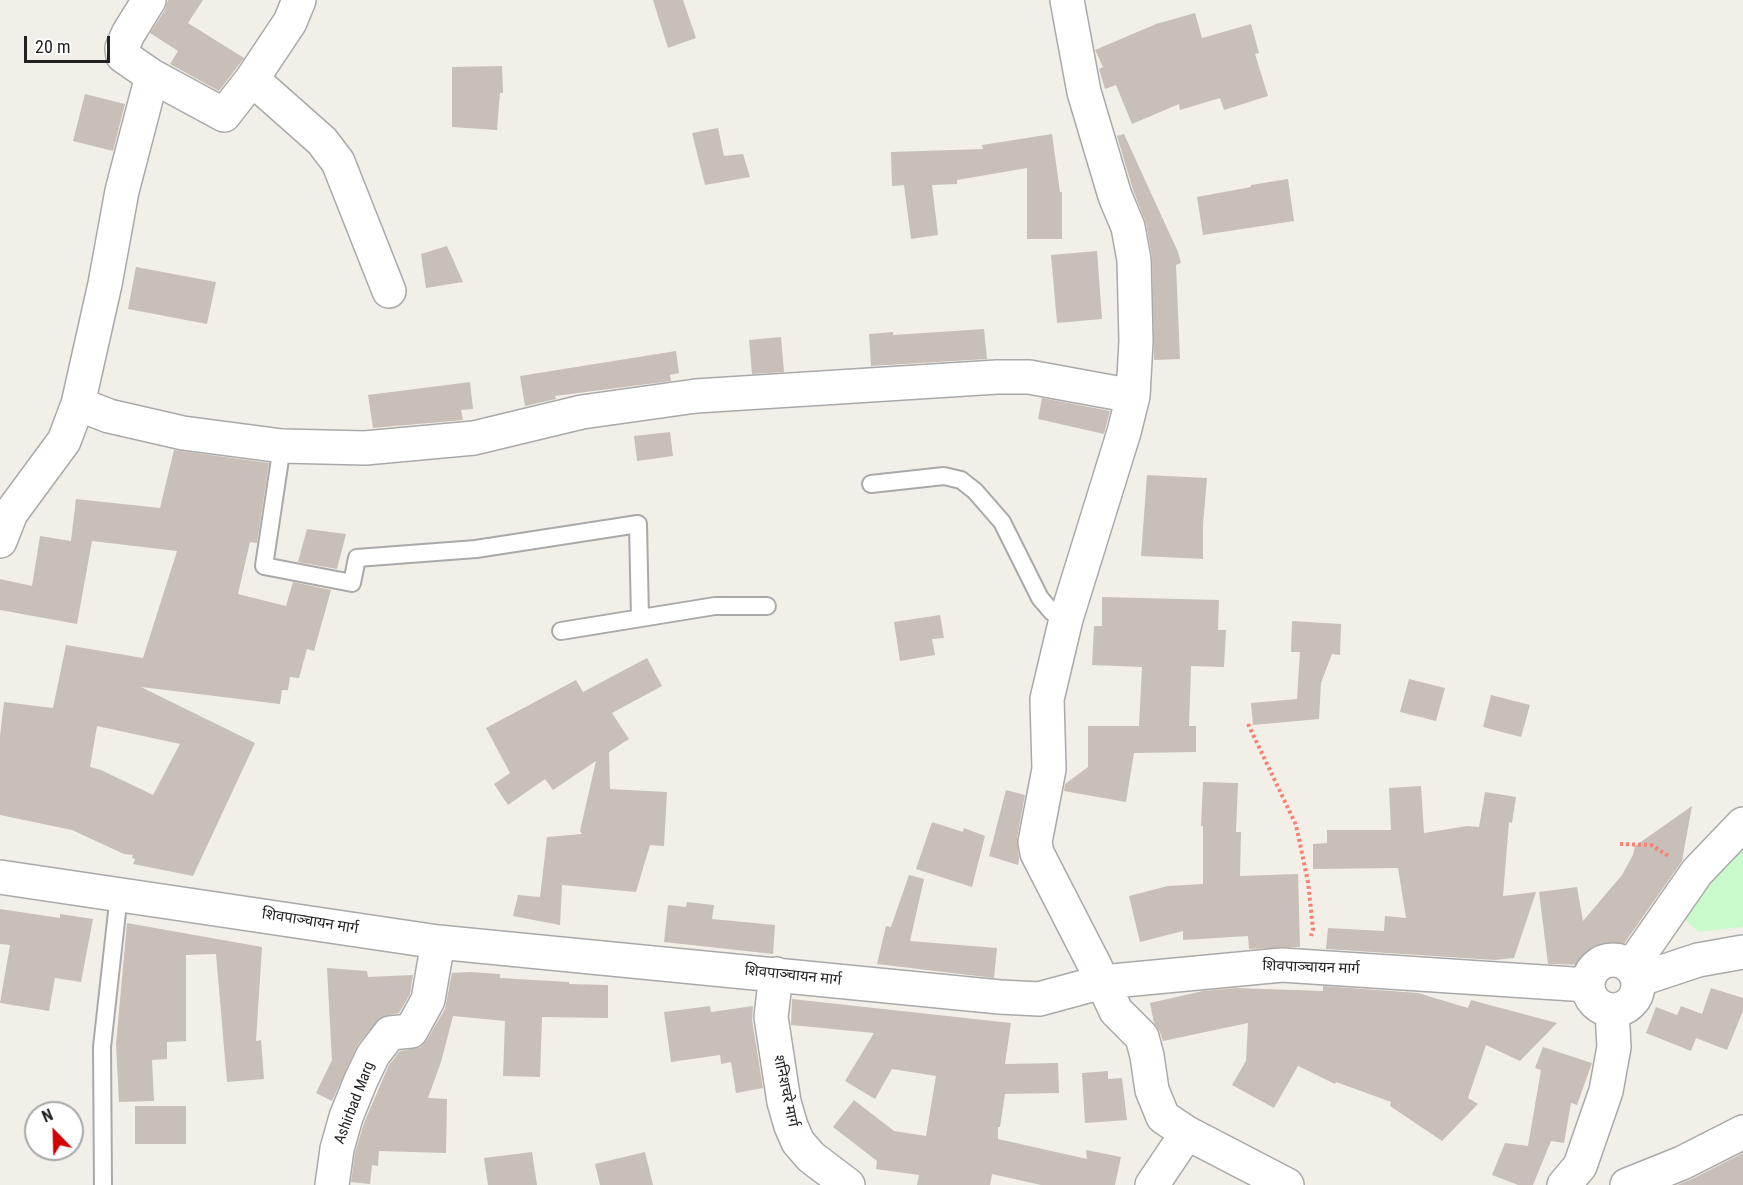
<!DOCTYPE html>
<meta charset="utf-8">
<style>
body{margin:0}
#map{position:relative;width:1743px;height:1185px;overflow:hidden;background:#f2efe9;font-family:"Roboto Condensed",sans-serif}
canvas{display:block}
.north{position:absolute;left:24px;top:1101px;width:60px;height:60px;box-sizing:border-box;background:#fff;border:2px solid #a7a7a7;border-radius:50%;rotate:337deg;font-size:16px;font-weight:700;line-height:24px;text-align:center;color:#222}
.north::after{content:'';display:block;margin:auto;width:21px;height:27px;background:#d40000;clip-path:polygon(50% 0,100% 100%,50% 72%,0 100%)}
.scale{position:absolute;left:24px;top:36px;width:86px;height:27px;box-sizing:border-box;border:3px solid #222;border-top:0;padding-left:8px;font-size:18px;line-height:21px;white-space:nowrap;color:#222;-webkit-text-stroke:4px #fff;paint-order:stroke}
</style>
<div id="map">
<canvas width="1743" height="1185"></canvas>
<div class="north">N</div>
<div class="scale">20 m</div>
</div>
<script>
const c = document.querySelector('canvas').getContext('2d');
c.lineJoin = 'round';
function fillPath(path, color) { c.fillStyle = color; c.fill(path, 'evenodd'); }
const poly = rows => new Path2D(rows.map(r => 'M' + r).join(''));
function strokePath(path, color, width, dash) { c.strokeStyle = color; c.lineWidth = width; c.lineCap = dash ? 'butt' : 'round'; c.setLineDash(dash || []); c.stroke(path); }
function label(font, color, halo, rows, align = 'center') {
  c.font = font + ' "Roboto Condensed","Noto Sans Devanagari",sans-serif'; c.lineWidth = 4.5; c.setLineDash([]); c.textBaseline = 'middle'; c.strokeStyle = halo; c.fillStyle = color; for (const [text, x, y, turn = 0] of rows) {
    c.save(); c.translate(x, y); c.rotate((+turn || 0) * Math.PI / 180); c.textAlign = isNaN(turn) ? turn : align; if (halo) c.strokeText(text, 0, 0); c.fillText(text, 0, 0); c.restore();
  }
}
fillPath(poly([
 [1743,841,1743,927,1699,932,1678,914]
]), '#c8facc');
fillPath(poly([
 [168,0,203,0,188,23,244,58,219,91,170,64,178,51,150,33,165,10],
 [653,0,683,0,696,38,668,48],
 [1195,13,1202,38,1251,24,1259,53,1255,54,1268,96,1224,110,1220,98,1180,110,1179,104,1132,124,1116,85,1105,89,1099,69,1103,67,1095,50,1156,24],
 [502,66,503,93,500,93,497,130,452,127,452,67],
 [85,94,125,104,113,151,73,141],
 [718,128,724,156,743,154,750,177,705,185,692,133],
 [1052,134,1060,192,1062,192,1062,239,1027,239,1027,168,957,180,957,184,932,185,938,235,911,239,904,185,892,186,891,152,983,149,982,145],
 [1124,134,1178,252,1181,263,1176,265,1180,359,1154,360,1152,257,1146,223,1133,190,1117,136],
 [1288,179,1294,221,1203,235,1197,197,1251,187,1251,185],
 [447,246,463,282,426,288,421,254],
 [1097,251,1102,319,1057,323,1051,255],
 [136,267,216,282,207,324,128,309],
 [984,329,987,359,871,366,869,334,893,332,893,335],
 [781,337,784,372,752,374,749,340],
 [676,351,679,373,670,375,671,381,555,396,556,399,525,406,520,376],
 [470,382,473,409,461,410,463,420,373,428,368,395],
 [1042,398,1110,411,1104,434,1038,419],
 [670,432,673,456,637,461,634,436],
 [174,450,269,463,257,543,250,542,238,594,286,606,293,582,331,590,314,651,307,649,299,678,290,677,288,690,282,690,280,704,141,687,255,743,193,876,133,864,135,859,132,858,133,855,124,854,72,830,0,815,0,736,4,702,53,708,66,645,143,658,177,551,92,541,77,624,0,610,0,579,32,586,40,536,71,541,76,499,160,508],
 [97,726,180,744,153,795,101,770,90,767],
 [1147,475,1207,478,1203,525,1203,559,1141,556],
 [307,529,346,534,337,569,298,562],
 [1102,597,1219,600,1218,630,1226,630,1224,667,1191,666,1189,726,1196,726,1196,752,1134,753,1126,802,1064,791,1065,784,1088,767,1088,726,1139,726,1142,667,1092,665,1094,626,1102,626],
 [940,615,944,638,932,639,935,655,900,661,894,622],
 [1292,621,1341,624,1340,655,1332,654,1321,683,1319,719,1253,725,1251,703,1297,699,1300,652,1291,652],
 [647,658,662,686,612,713,629,739,609,752,610,789,667,792,664,846,650,845,636,892,562,885,560,925,513,916,518,895,540,897,547,837,582,834,580,831,596,761,553,790,545,779,508,805,494,784,510,773,486,728,576,680,583,692],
 [1409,679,1445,688,1436,721,1400,712],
 [1491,695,1530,705,1521,737,1483,727],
 [1203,782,1238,783,1236,832,1241,832,1240,876,1298,874,1300,947,1249,949,1248,936,1183,940,1183,931,1140,942,1129,896,1168,886,1203,884,1203,826,1201,826],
 [1421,786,1424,833,1467,826,1479,827,1485,792,1516,797,1512,823,1509,822,1503,896,1536,892,1514,958,1495,960,1326,949,1328,928,1384,931,1385,916,1406,918,1398,868,1313,869,1313,844,1327,843,1327,830,1391,830,1389,788],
 [1006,790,1025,795,1017,838,1019,859,1018,865,989,856],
 [1692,806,1682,861,1621,948,1586,954,1588,965,1548,964,1539,892,1577,887,1583,921,1622,875,1633,855,1635,846],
 [932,822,963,832,964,828,985,836,972,887,916,869],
 [909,875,924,879,910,941,997,948,994,978,877,964,886,926,891,927],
 [687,902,714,905,712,919,775,925,773,954,664,942,668,905,686,907],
 [0,909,60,918,60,914,93,919,81,982,55,978,49,1011,0,1003,10,945,0,944],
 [127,923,262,947,256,1041,261,1040,264,1079,227,1082,216,954,186,955,186,1041,167,1042,167,1059,152,1060,154,1101,119,1102,116,1044],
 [327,968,367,971,368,977,413,975,410,994,399,1013,381,1017,358,1044,332,1101,316,1093,332,1060],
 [470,972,500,974,500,978,569,982,569,984,608,985,608,1018,542,1017,540,1077,503,1076,505,1021,453,1016,441,1062,428,1098,447,1099,446,1153,379,1151,378,1166,372,1165,370,1184,351,1182,355,1153,364,1123,389,1065,400,1051,421,1047,427,1040,445,1009,452,973],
 [1323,986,1418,993,1468,1008,1471,1000,1557,1023,1520,1061,1486,1045,1468,1098,1478,1104,1442,1141,1390,1106,1391,1102,1336,1082,1335,1084,1298,1066,1274,1108,1232,1085,1246,1061,1248,1023,1163,1041,1160,1032,1154,1023,1150,1003,1203,991,1235,988,1323,991],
 [1711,988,1743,998,1743,1011,1727,1050,1696,1038,1691,1051,1646,1033,1656,1007,1677,1015,1681,1006,1702,1014],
 [792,999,1011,1023,1005,1064,1058,1063,1059,1093,1005,1094,1000,1127,998,1127,998,1139,1087,1159,1086,1150,1121,1157,1115,1185,1041,1185,992,1174,990,1185,917,1185,919,1175,876,1169,877,1161,833,1127,854,1100,894,1131,926,1136,936,1076,892,1069,875,1099,845,1081,874,1033,791,1025],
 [710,1006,711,1012,753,1006,752,1020,763,1088,736,1093,731,1062,721,1064,720,1055,671,1062,664,1012],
 [1543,1047,1592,1063,1577,1105,1571,1103,1564,1143,1551,1141,1533,1185,1518,1185,1492,1175,1505,1143,1528,1146,1541,1070,1535,1068],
 [1108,1071,1108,1079,1122,1078,1127,1120,1085,1123,1082,1073],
 [135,1106,186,1106,186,1144,135,1144],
 [532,1152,537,1185,488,1185,484,1158],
 [645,1152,653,1185,600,1185,595,1164],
 [1743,1153,1743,1185,1677,1185,1690,1180]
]), '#c7bfb8');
const service = poly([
 [282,446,264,566,352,583,357,558,476,549,638,524,640,618],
 [871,484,944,476,961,480,975,491,1002,522,1040,598,1052,612,1066,619],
 [561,631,715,606,767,606],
 [103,1185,102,1047,119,894]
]);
const minor = poly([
 [149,0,128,34,122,48,123,56,152,76,224,115,252,79,290,22,299,0],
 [1067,0,1084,92,1115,196,1128,227,1134,260,1136,341,1133,396,1124,432,1066,619,1047,699,1049,769,1035,842,1037,853,1094,964,1116,1011,1142,1037,1147,1056,1152,1090,1163,1117,1187,1133,1287,1185],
 [252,79,322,141,338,162,389,291],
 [78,404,109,416,183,433,282,446,365,448,474,438,582,412,696,396,997,377,1029,377,1133,396],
 [0,541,11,513,64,441,78,404,105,284,122,191,152,76],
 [0,877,438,942,1000,997,1039,999,1102,982,1282,965,1588,985],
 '1588 985a25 25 0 1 1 50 0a25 25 0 1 1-50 0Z',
 [1631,967,1697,872,1743,824],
 [776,974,771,1017,784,1102,791,1126,798,1142,811,1157,848,1185],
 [1638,980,1698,960,1743,952],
 [332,1185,337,1149,346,1117,361,1080,373,1055,390,1033,411,1031,428,1000,438,942],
 [1152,1185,1187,1133],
 [1564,1185,1580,1166,1606,1091,1614,1047,1612,1011],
 [1627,1185,1682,1163,1743,1132]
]);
strokePath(service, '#a9a9a9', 20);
strokePath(minor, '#a9a9a9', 36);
strokePath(poly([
 [1248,724,1296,825,1308,882,1313,929,1311,936],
 [1620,844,1651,845,1670,857]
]), '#fa8072', 4, [3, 3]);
strokePath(service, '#fff', 16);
strokePath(minor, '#fff', 33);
label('15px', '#222', '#fff', [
 ["शिवपाञ्चायन मार्ग",310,922,9],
 ["शिवपाञ्चायन मार्ग",1311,968,2],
 ["शिवपाञ्चायन मार्ग",793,976,6],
 ["शनिशचरे मार्ग",785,1091,78],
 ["Ashirbad Marg",355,1103,-69]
]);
</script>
